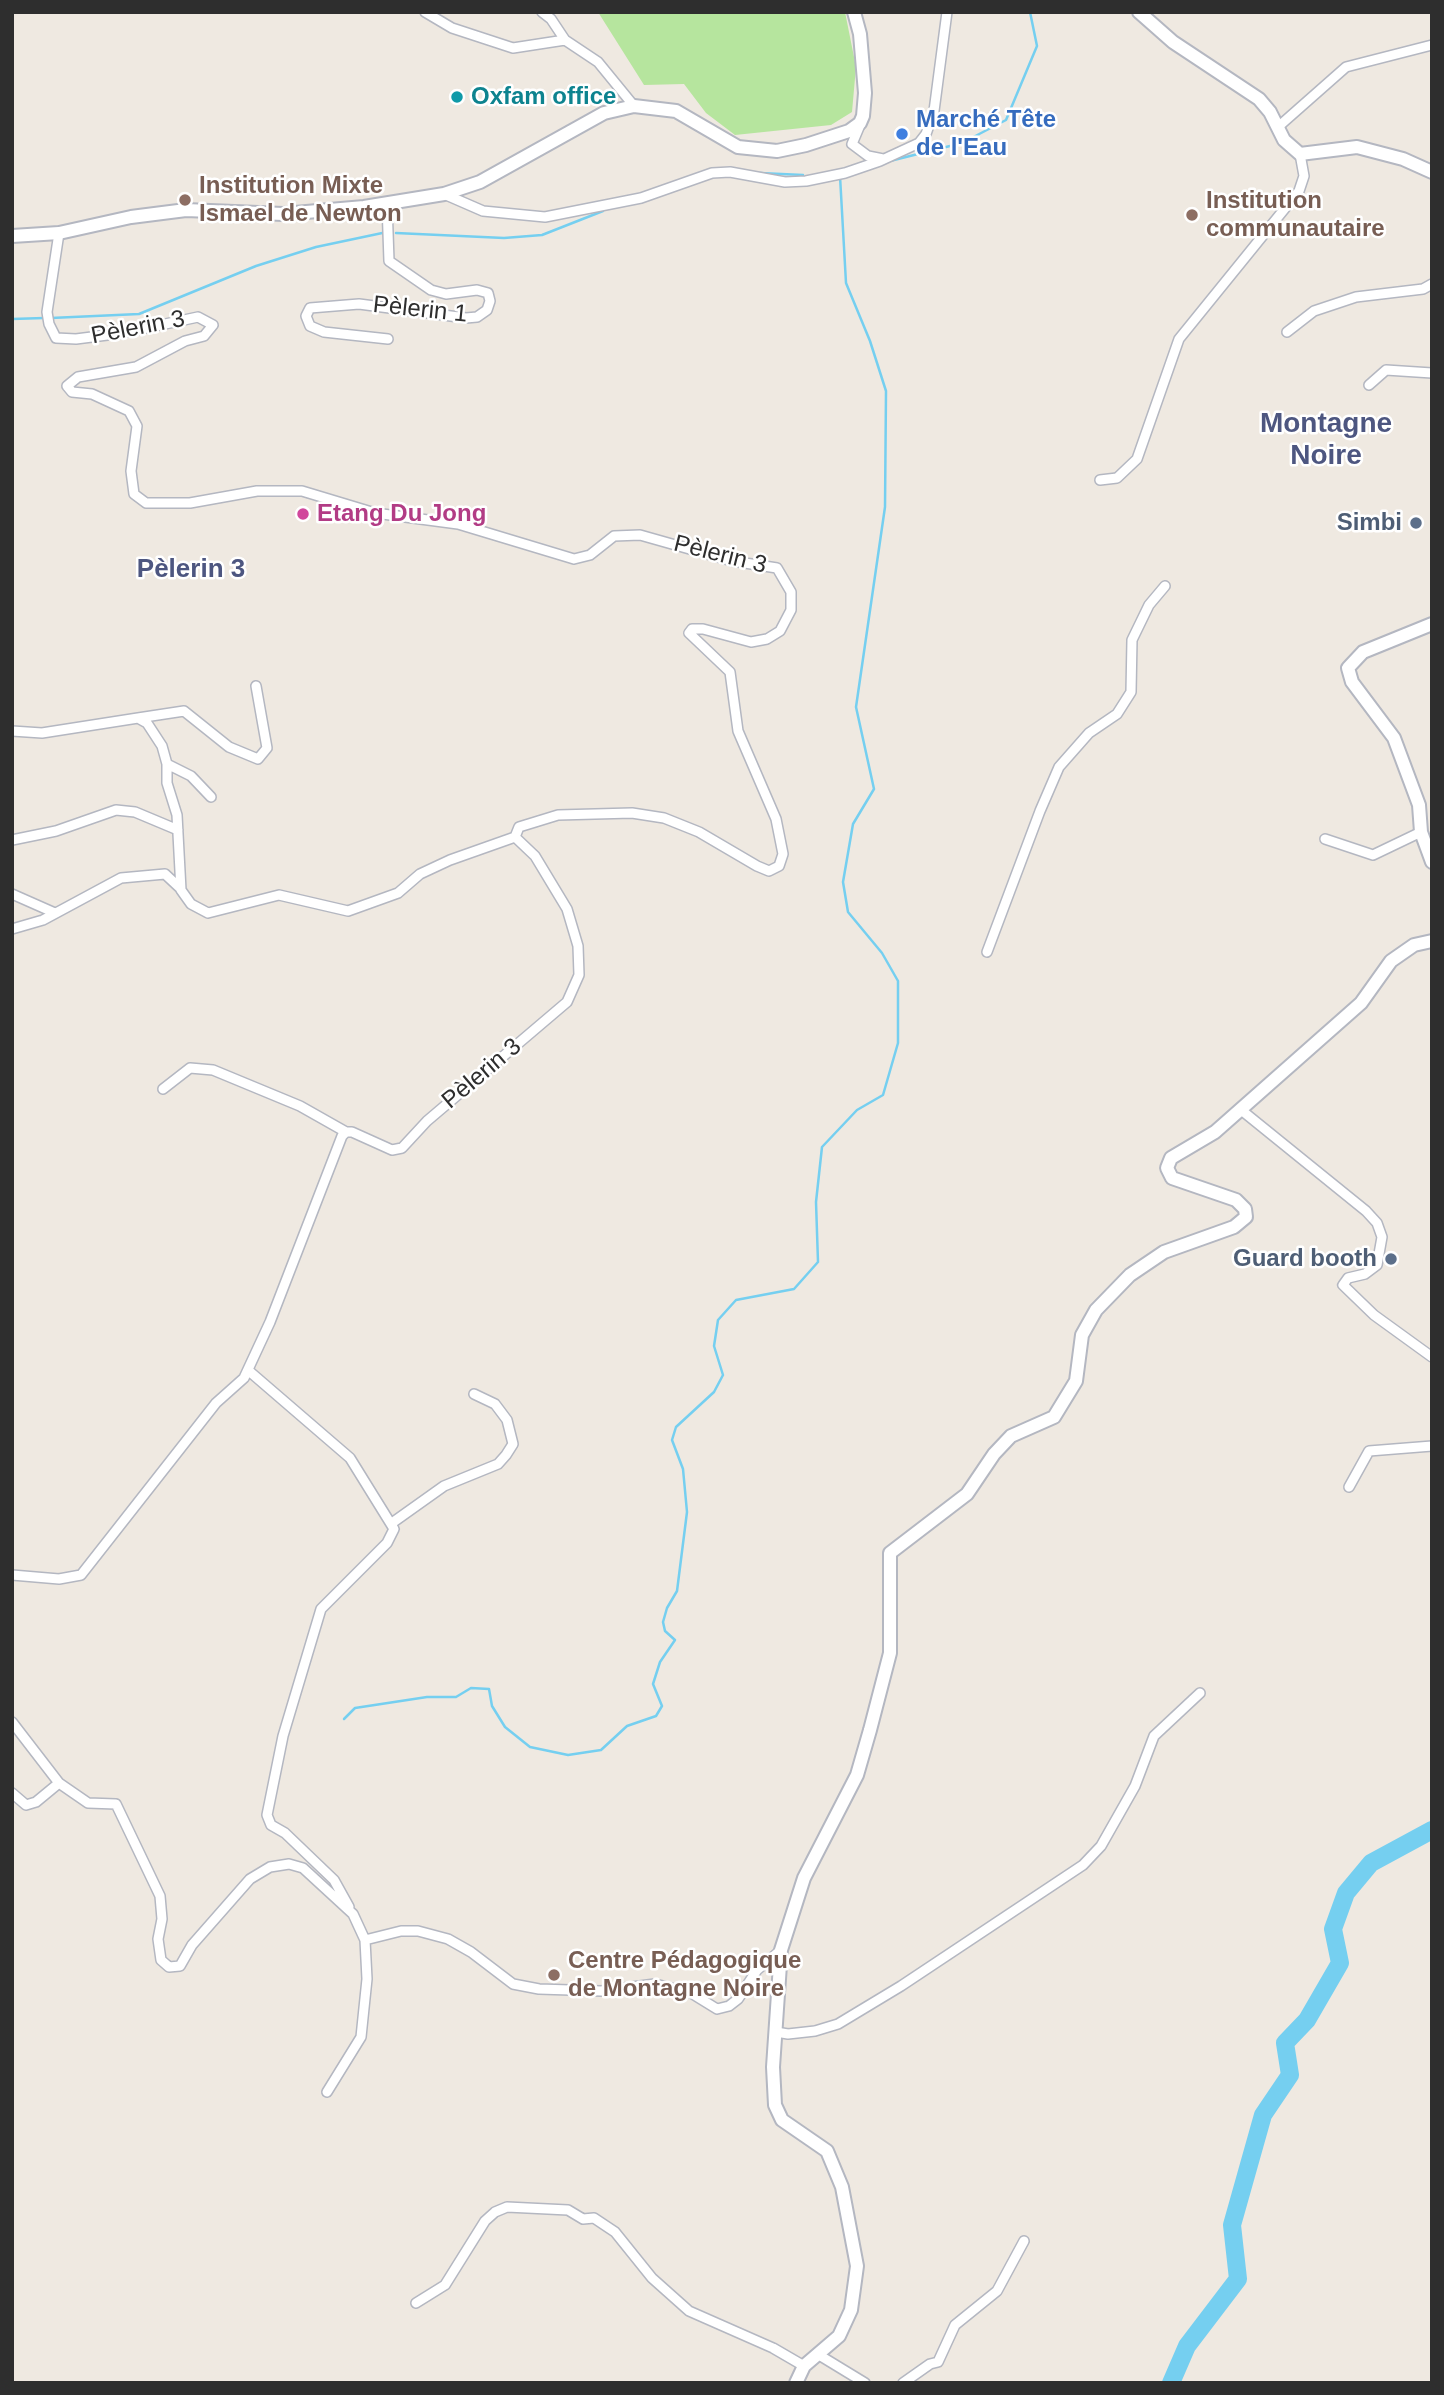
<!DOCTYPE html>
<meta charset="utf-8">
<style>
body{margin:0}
#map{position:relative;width:1444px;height:2395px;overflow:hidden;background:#efe9e1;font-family:Arial,sans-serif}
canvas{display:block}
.frame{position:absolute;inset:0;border:14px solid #2e2e2e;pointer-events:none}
</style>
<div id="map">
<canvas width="1444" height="2395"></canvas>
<div class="frame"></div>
</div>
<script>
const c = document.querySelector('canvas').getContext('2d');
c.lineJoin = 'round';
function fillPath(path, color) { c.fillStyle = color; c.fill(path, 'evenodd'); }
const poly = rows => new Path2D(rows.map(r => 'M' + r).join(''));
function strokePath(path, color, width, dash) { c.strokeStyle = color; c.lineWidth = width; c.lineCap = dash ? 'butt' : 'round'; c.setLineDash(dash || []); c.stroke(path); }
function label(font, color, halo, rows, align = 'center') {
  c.font = font + ' Arial,sans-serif'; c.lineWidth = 5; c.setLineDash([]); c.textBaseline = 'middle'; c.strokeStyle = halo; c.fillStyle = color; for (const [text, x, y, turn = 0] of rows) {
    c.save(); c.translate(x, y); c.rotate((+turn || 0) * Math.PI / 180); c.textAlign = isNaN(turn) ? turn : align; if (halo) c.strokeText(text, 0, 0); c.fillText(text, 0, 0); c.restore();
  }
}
fillPath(poly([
 [598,12,845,12,856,67,852,112,831,125,735,135,706,113,684,84,644,85]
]), '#b6e59e');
strokePath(poly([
 [890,161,962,143,1006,120,1037,46,1030,12],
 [760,173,803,175],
 [396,233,504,238,542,235,603,211],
 [51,318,139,314,256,266,316,247,387,232],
 [12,319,44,318],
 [344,1719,355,1708,427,1697,456,1697,471,1688,489,1689,492,1706,505,1727,530,1747,568,1755,601,1750,627,1726,656,1716,662,1706,653,1684,660,1662,675,1640,665,1631,663,1622,667,1608,677,1591,687,1512,683,1469,672,1440,676,1427,714,1392,723,1375,714,1346,718,1320,736,1300,794,1289,818,1262,816,1202,822,1147,857,1110,883,1095,898,1043,898,981,882,953,848,912,843,882,853,824,874,789,856,707,885,507,886,391,870,341,846,283,840,176]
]), '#75cff0', 2.5);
strokePath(poly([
 [1171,2383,1187,2346,1238,2279,1232,2225,1263,2115,1290,2075,1285,2043,1307,2020,1340,1963,1333,1929,1346,1893,1371,1863,1432,1830]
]), '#75cff0', 18);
const street = poly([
 [425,12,452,28,513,48,565,40,598,62,634,106],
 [542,12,551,19,565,40],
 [860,125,852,144,868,156,883,159],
 [1278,127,1346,67,1432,45],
 [444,194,483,211,545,217,641,198,712,173,730,172,785,182,806,181,845,173,880,161,919,143,926,134,934,111,947,12],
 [387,204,389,261,431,290,446,294,477,290,488,293,490,301,487,310,477,317,466,318,359,304,310,308,306,316,310,326,324,332,388,339],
 [59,233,47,312,49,324,56,338,76,339,123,333,198,317,213,325,204,336,185,341,136,367,78,377,67,386,72,392,92,394,129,411,137,426,131,471,134,494,146,503,190,503,257,491,302,491,375,513,458,524,574,559,590,555,614,536,640,535,732,561,777,568,791,592,791,610,780,631,767,639,751,642,703,629,692,629,689,633,730,672,738,731,776,819,783,854,779,866,769,871,757,866,699,832,664,818,632,813,558,815,519,827,515,837,535,856,567,909,578,946,579,975,567,1002,427,1121,402,1148,392,1150,352,1132,346,1132,300,1106,213,1070,190,1068,163,1089],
 [1287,332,1314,311,1356,297,1423,289,1432,284],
 [1369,385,1386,370,1432,373],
 [1100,480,1117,478,1137,459,1179,339,1299,191,1304,176,1300,154],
 [138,718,184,711,229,747,258,759,267,748,256,686],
 [12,731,42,733,138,718,147,723,162,746,167,764,167,783,177,815,181,890,191,904,208,913,279,895,348,911,398,893,420,874,450,860,515,837],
 [167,764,191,776,211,797],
 [1325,839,1373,855,1421,832],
 [12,840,56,831,116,810,135,812,178,830],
 [12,894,55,913],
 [12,929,43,920,121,878,165,874,180,888],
 [987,952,1040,811,1059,767,1089,733,1117,714,1131,692,1132,640,1149,605,1165,586],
 [1240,1109,1366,1211,1377,1223,1382,1237,1377,1265,1365,1274,1348,1278,1343,1285,1374,1315,1432,1357],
 [249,1371,350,1458,394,1529,387,1543,321,1609,283,1736,267,1815,271,1825,285,1833,334,1880,349,1907],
 [1349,1487,1369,1451,1432,1446],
 [392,1523,444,1486,498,1464,506,1455,513,1444,507,1420,495,1404,474,1394],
 [12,1575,59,1579,81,1575,216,1403,244,1378,270,1322,342,1136,346,1132],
 [12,1722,59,1783,88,1803,116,1804,160,1896,162,1919,158,1939,161,1960,169,1967,180,1966,192,1945,250,1879,270,1867,289,1864,303,1868,353,1914,365,1940,401,1931,418,1931,448,1939,471,1952,513,1984,539,1989,601,1991,655,1984,691,1993,717,2009,729,2006,738,1999,757,1970,781,1950],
 [12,1793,26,1805,36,1802,59,1783],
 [776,2032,788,2034,815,2031,838,2024,901,1986,1083,1865,1101,1846,1135,1786,1154,1736,1200,1693],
 [327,2092,361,2037,367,1979,365,1940],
 [416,2303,445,2285,485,2221,495,2212,507,2207,568,2210,583,2219,594,2218,615,2232,652,2278,689,2311,773,2348,804,2366],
 [819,2355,865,2383],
 [903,2383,930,2364,938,2362,955,2325,997,2291,1024,2241]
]);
const secondary = poly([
 [1139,12,1173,42,1259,99,1270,112,1284,140,1300,154,1357,147,1403,159,1432,172],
 [12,236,59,233,131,217,186,210,283,214,364,207,444,194,480,182,604,113,634,106,676,111,738,147,777,151,806,145,849,131,860,123,863,116,865,93,860,34,854,12],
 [1432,624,1363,652,1348,668,1352,682,1394,738,1419,805,1421,832,1432,862],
 [796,2383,804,2366,839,2336,851,2310,857,2266,842,2187,827,2151,782,2120,775,2105,773,2067,781,1950,804,1878,857,1775,870,1730,890,1653,890,1553,967,1494,994,1454,1011,1436,1054,1417,1076,1381,1082,1335,1096,1310,1130,1275,1164,1252,1234,1227,1246,1217,1245,1209,1236,1200,1172,1178,1167,1168,1171,1158,1215,1132,1361,1003,1391,961,1414,945,1432,941]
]);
strokePath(street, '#b4b7c1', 12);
strokePath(secondary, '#b4b7c1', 16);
strokePath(street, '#fff', 9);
strokePath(secondary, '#fff', 12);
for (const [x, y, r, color] of [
 [457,97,7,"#0f9aa8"],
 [902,134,7,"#3f7fe0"],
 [185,200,7,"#8d6e63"],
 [1192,215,7,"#8d6e63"],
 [303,514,7,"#d1479c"],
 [1416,523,7,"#5c6f8a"],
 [1391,1259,7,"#5c6f8a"],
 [554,1975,7,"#8d6e63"]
]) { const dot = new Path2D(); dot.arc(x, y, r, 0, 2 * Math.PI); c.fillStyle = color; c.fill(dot); strokePath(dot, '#fff', 2.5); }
label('bold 24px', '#0d838f', '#fff', [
 ["Oxfam office",471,97]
], 'left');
label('bold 24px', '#366cbe', '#fff', [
 ["Marché Tête",916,120],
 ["de l'Eau",916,148]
], 'left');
label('bold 24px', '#785e54', '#fff', [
 ["Institution Mixte",199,186],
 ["Ismael de Newton",199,214],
 ["Institution",1206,201],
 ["communautaire",1206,229],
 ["Centre Pédagogique",568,1961],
 ["de Montagne Noire",568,1989]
], 'left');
label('24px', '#2e2e2e', '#fff', [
 ["Pèlerin 1",420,310,6],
 ["Pèlerin 3",138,328,-11],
 ["Pèlerin 3",720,555,14],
 ["Pèlerin 3",482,1074,-40]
]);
label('bold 24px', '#b23c85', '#fff', [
 ["Etang Du Jong",317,514]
], 'left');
label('bold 24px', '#4e5e75', '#fff', [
 ["Simbi",1402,523],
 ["Guard booth",1377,1259]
], 'right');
label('bold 26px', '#4d5680', '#fff', [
 ["Pèlerin 3",191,570]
]);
label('bold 28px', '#4d5680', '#fff', [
 ["Montagne",1326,424],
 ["Noire",1326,456]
]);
</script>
